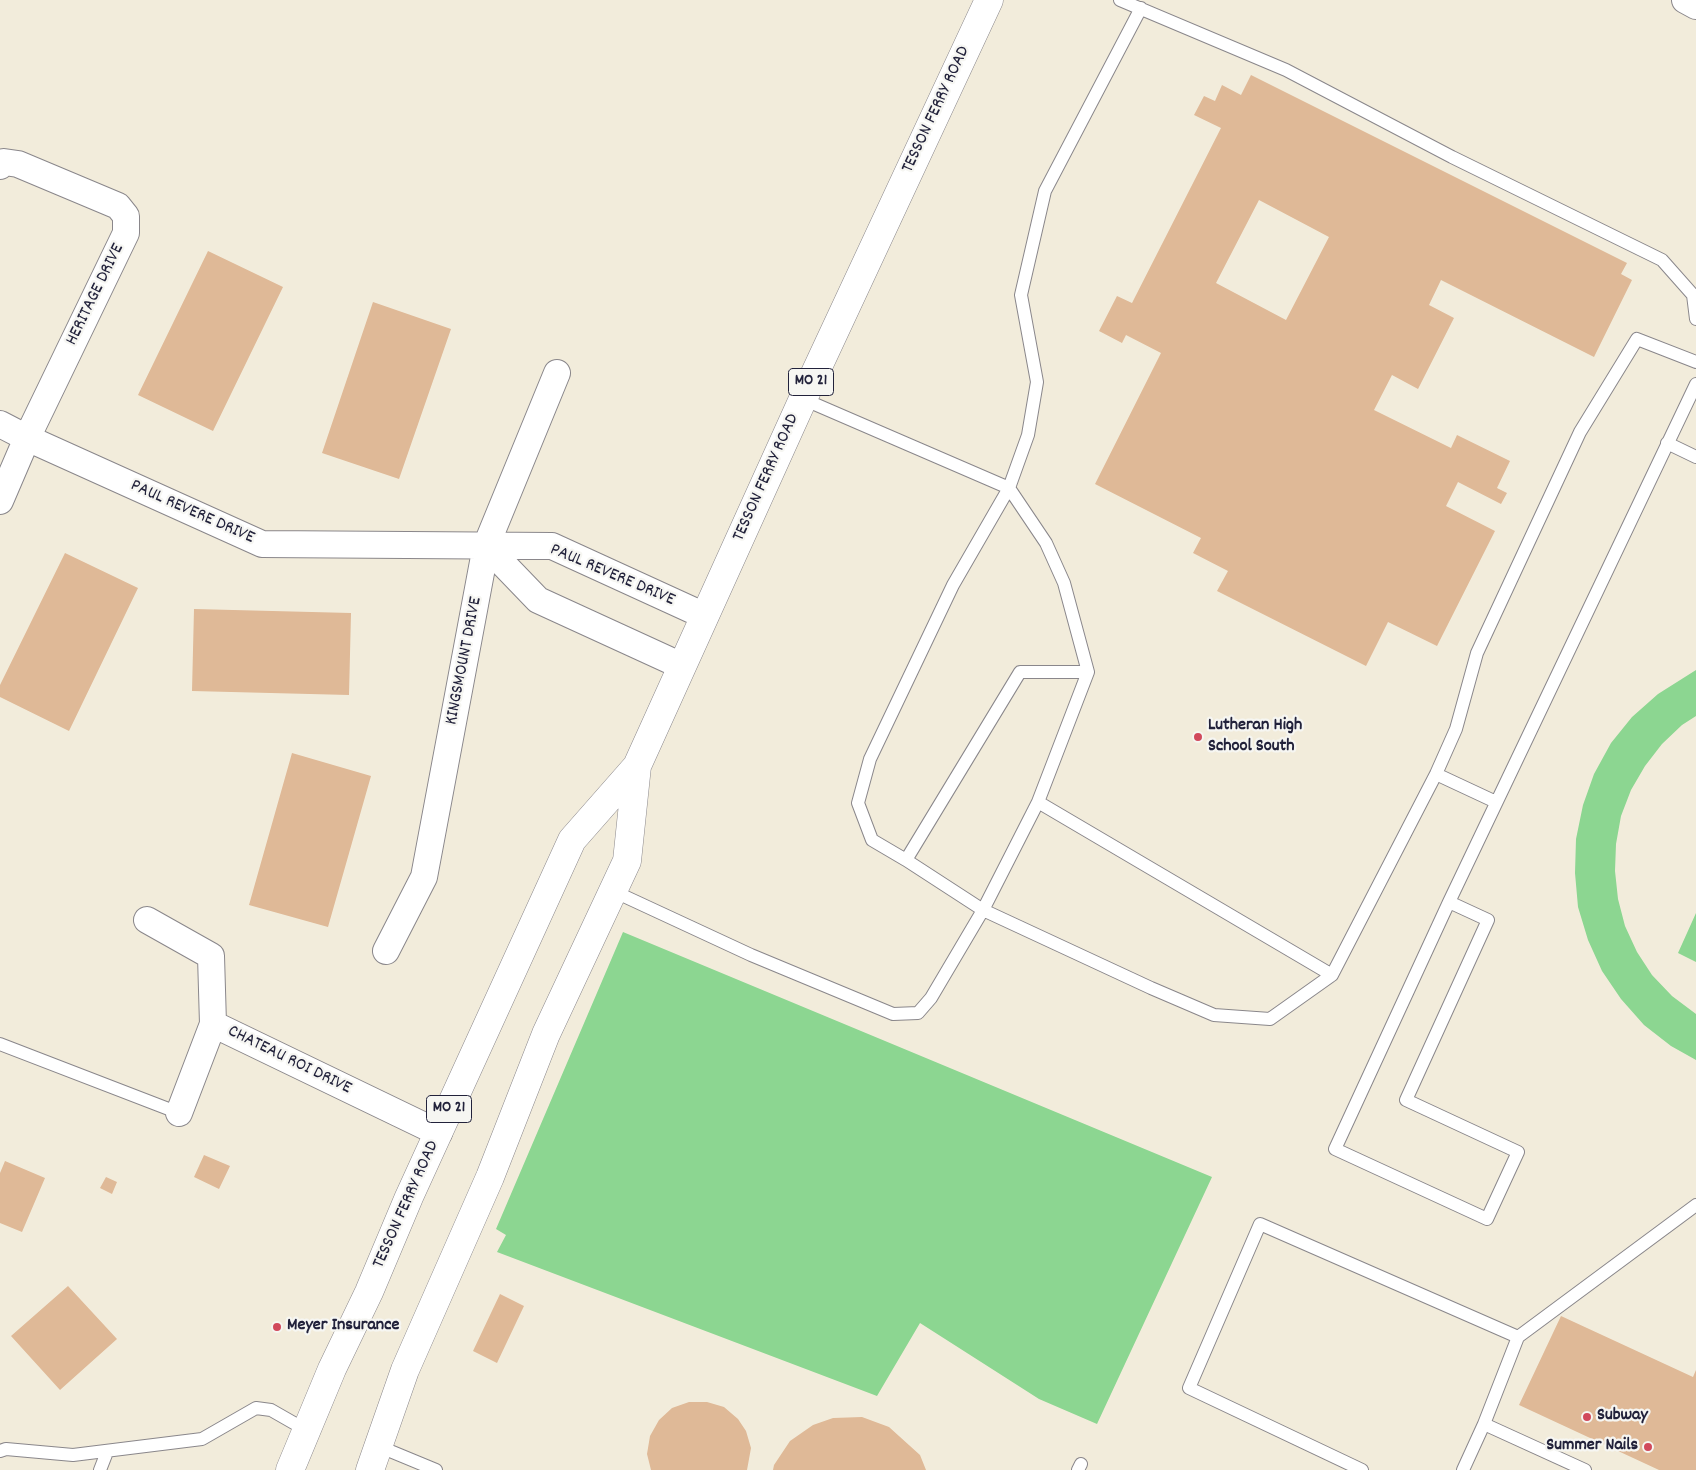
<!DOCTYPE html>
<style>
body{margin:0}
canvas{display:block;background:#f2ecdb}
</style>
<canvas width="1696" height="1470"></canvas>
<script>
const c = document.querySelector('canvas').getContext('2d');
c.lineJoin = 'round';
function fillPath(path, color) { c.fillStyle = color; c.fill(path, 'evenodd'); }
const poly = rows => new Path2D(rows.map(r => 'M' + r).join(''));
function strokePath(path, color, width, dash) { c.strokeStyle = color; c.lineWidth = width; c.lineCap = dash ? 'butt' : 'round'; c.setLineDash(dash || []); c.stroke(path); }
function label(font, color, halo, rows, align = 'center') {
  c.font = font + ' Dekko,sans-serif'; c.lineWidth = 4.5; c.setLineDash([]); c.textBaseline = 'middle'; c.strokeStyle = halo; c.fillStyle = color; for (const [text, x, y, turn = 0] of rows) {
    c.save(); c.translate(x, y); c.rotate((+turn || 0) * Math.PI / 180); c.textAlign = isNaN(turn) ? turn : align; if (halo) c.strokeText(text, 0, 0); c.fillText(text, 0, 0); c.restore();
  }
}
fillPath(poly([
 [1696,670,1696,716,1682,725,1662,744,1645,766,1631,790,1621,816,1616,844,1615,871,1618,899,1625,926,1637,952,1652,975,1672,996,1696,1014,1696,1060,1671,1046,1644,1025,1621,999,1602,971,1588,940,1578,907,1575,873,1576,839,1583,805,1594,774,1611,743,1632,717,1658,694],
 [1696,913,1696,962,1678,953],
 [623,932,1212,1177,1097,1424,1039,1399,920,1323,877,1396,497,1252,506,1235,496,1229]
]), '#8cd691');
fillPath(poly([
 [1251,75,1627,263,1621,274,1632,280,1594,357,1441,280,1429,305,1454,318,1418,389,1392,375,1374,410,1451,448,1457,435,1510,461,1497,488,1507,493,1501,504,1458,482,1446,506,1495,531,1437,646,1388,622,1366,666,1217,591,1228,571,1193,553,1201,538,1095,484,1161,353,1126,335,1122,343,1099,331,1117,296,1132,303,1221,128,1194,115,1204,96,1215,101,1222,85,1241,95],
 [1259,200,1329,237,1286,320,1216,283],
 [208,251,283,287,213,431,138,395],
 [373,302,451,329,399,479,322,453],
 [65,553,138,588,69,731,0,697,0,685],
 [194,609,351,613,349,695,192,691],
 [292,753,371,776,328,927,249,905],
 [204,1155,230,1166,219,1189,194,1177],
 [5,1161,45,1178,22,1232,0,1223,0,1173],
 [106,1177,117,1182,112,1194,100,1188],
 [68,1286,117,1339,60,1390,11,1336],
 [500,1294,524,1306,497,1363,473,1351],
 [1561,1316,1693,1377,1696,1370,1696,1470,1659,1470,1519,1405],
 [689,1402,707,1402,724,1407,738,1419,746,1431,751,1448,747,1470,651,1470,647,1454,650,1436,659,1420,672,1408],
 [862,1417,889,1427,920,1455,926,1470,773,1470,774,1465,790,1441,813,1425,833,1418]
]), '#dfb997');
const lane = poly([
 [1120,0,1286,70,1452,157,1662,260,1693,295,1696,319],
 [803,399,1009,488,1046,543,1064,583,1088,672,1020,672,906,860,872,840,858,803,870,759,953,585,1009,488,1028,435,1037,382,1021,295,1045,191,1141,8],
 [1667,443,1696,457],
 [1088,672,1038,802,1332,975],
 [1436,774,1496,802],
 [906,860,983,910,1151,988,1214,1015,1270,1019,1332,975,1436,774,1456,729,1477,653,1580,432,1637,339,1696,362],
 [613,891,751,955,893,1014,918,1013,931,998,983,910,1038,802],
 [1449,902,1488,920,1406,1100,1518,1152,1487,1219,1335,1149,1449,902,1696,384],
 [0,1044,179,1113],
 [1518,1337,1696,1205],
 [378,1446,436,1470],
 [0,1451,6,1449,73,1455,202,1439,256,1408,271,1410,306,1430],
 [100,1470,107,1452],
 [1078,1470,1081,1464],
 [1362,1470,1189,1388,1260,1224,1518,1337,1484,1424],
 [1463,1470,1484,1424,1585,1470]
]);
const street = poly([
 [1685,0,1696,6],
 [0,166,4,162,18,164,118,206,126,216,126,233,27,438,0,501],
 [0,424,27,438,262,544,552,546,705,616],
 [486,546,538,600,682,666],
 [147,920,211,956,213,1024,439,1133],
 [386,951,424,877,486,546,557,373],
 [179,1113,213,1024]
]);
const primary = poly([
 [290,1470,332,1369,369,1292,409,1197,572,840,637,766,803,399,989,0],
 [370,1470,405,1370,490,1177,546,1034,627,861,637,766]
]);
strokePath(lane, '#8a878b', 14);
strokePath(street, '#8a878b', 28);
strokePath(primary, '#8a878b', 29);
strokePath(lane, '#fff', 12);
strokePath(street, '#fff', 26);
strokePath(primary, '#fff', 28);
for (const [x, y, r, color] of [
 [1198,737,5,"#d1495b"],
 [277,1327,5,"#d1495b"],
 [1587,1417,5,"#d1495b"],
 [1648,1447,5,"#d1495b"]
]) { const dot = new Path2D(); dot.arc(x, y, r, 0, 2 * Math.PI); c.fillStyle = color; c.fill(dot); strokePath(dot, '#f6f6f2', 2); }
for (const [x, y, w] of [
 [811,382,45],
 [449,1109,45]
]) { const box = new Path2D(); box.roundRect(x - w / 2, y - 13.5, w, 27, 4); c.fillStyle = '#f6f6f2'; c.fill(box); strokePath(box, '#22223b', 1); }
label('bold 16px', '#22223b', null, [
 ["MO 21",811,382],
 ["MO 21",449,1109]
]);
label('18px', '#22223b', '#f6f6f2', [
 ["TESSON FERRY ROAD",937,110,-65],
 ["HERITAGE DRIVE",96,295,-64],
 ["TESSON FERRY ROAD",767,478,-66],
 ["PAUL REVERE DRIVE",192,513,24],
 ["PAUL REVERE DRIVE",612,576,23],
 ["KINGSMOUNT DRIVE",465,661,-79],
 ["CHATEAU ROI DRIVE",289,1061,26],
 ["TESSON FERRY ROAD",407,1205,-66]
]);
label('bold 18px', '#22223b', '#f6f6f2', [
 ["Lutheran High",1208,727],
 ["School South",1208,748],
 ["Meyer Insurance",287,1327],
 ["Subway",1597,1417],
 ["Summer Nails",1638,1447,"right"]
], 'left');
</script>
